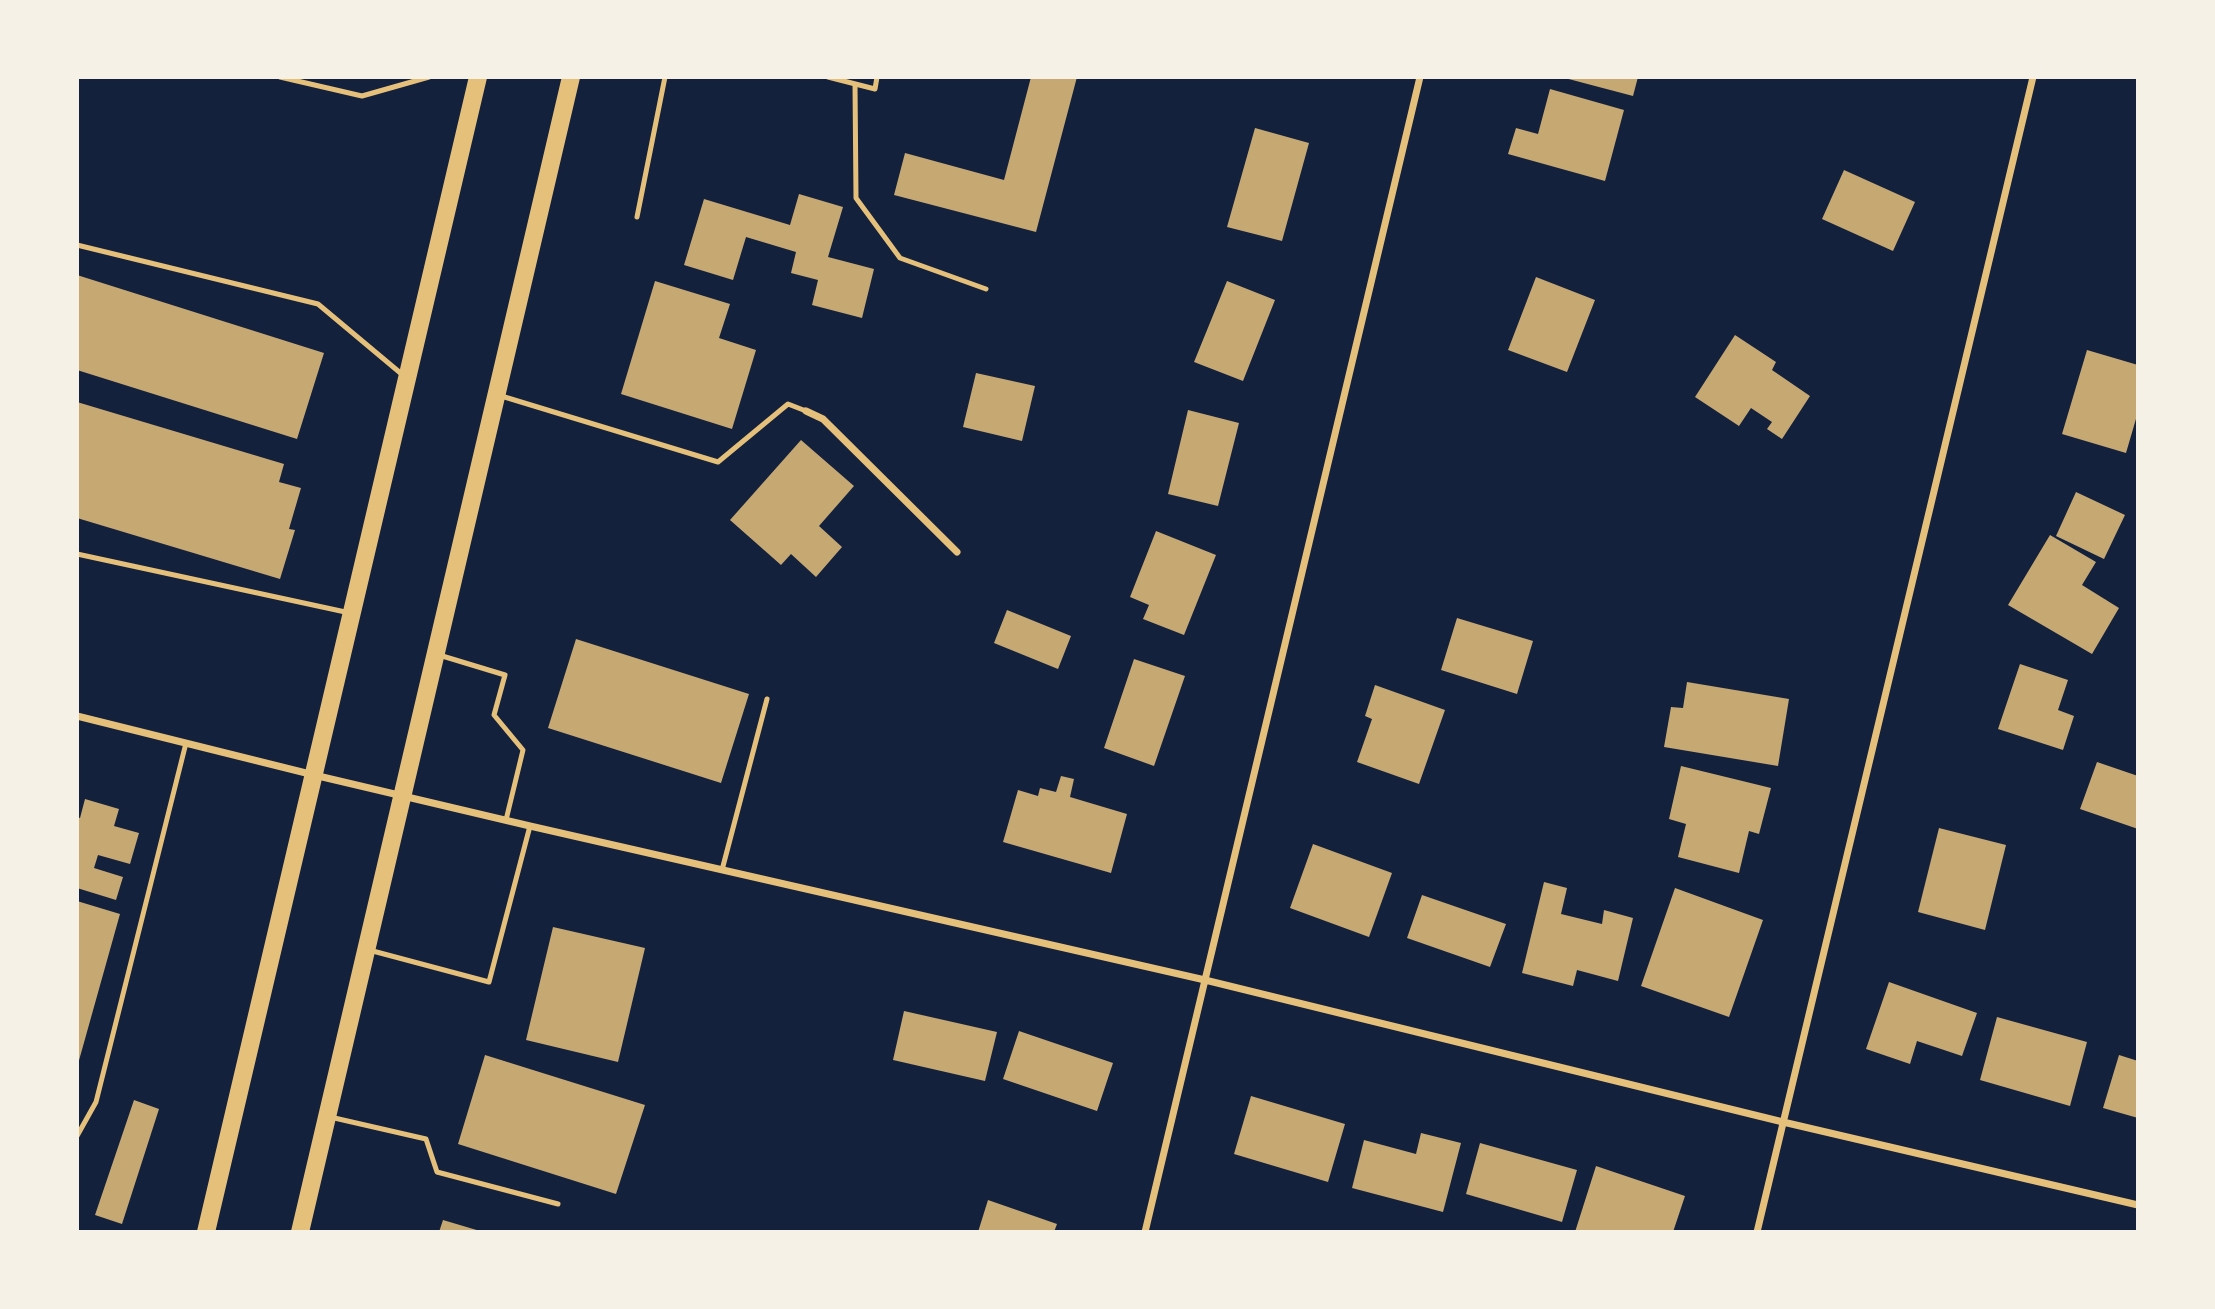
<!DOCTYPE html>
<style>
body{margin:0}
#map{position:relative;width:2215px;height:1309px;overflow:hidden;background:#14213d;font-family:"Titillium Web",sans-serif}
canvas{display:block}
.frame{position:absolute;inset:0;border:79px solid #f6f1e7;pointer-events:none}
</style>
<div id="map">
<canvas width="2215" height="1309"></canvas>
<div class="frame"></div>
</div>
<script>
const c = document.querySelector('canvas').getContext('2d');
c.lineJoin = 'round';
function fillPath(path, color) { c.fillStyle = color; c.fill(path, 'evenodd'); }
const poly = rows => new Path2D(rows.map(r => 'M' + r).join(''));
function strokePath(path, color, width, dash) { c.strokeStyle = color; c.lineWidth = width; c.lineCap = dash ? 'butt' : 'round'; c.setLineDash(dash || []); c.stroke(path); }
fillPath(poly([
 [1031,77,1077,77,1036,232,894,195,905,153,1004,180],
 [1561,77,1638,77,1633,96],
 [1550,89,1624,110,1605,181,1508,154,1516,128,1538,134],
 [1255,128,1309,143,1282,241,1227,227],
 [1844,170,1915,202,1893,251,1822,219],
 [799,194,843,207,828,257,874,269,862,318,812,305,818,280,791,273,796,252,746,237,733,280,684,265,704,199,790,225],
 [77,275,324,353,297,439,77,370],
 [1536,277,1595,300,1567,372,1508,350],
 [655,281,730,304,719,338,756,350,732,429,621,394],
 [1227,281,1275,300,1243,381,1194,362],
 [1735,335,1776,362,1772,370,1810,396,1782,439,1767,429,1772,422,1751,408,1739,426,1695,397],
 [2087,350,2138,365,2138,412,2126,453,2062,434],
 [976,373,1035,386,1022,441,963,427],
 [77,402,284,464,279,482,301,488,289,529,295,530,280,579,77,518],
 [1188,410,1239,423,1218,506,1168,494],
 [801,440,854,486,819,526,842,547,816,577,791,554,781,565,730,520],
 [2076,492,2125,515,2104,559,2056,536],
 [1156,531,1216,555,1184,635,1143,619,1149,605,1130,597],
 [2050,535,2096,562,2082,585,2119,608,2092,654,2008,605],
 [1007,610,1071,636,1058,669,994,643],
 [1457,618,1533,641,1517,694,1441,670],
 [576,639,749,694,721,783,548,728],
 [1134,659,1185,676,1154,766,1104,748],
 [2020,664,2068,680,2058,710,2074,716,2063,750,1998,729],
 [1687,682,1789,699,1778,766,1664,747,1671,707,1683,708],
 [1375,685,1445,710,1419,784,1357,762,1372,719,1365,716],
 [2097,762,2138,776,2138,829,2080,809],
 [1681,766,1771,788,1759,834,1749,831,1739,873,1678,857,1686,824,1669,819],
 [1061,776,1074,779,1070,797,1127,814,1111,873,1003,842,1018,790,1038,796,1040,788,1056,792],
 [85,799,119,809,114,826,139,833,130,864,98,855,94,868,123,877,116,900,77,888,77,817,80,818],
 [1939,828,2006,845,1985,930,1918,912],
 [1313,844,1392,873,1369,937,1290,908],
 [1544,882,1567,888,1561,914,1602,924,1604,910,1633,918,1618,981,1577,970,1573,986,1522,973],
 [1675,888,1763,920,1729,1017,1641,986],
 [1422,895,1506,924,1490,967,1407,938],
 [77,901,120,914,78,1064,77,1064],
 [553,927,645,948,618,1062,526,1040],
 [1889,982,1977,1013,1962,1056,1917,1041,1910,1064,1866,1049],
 [904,1011,997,1032,985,1081,893,1060],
 [1997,1017,2087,1042,2070,1106,1980,1080],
 [1019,1031,1113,1063,1097,1111,1003,1079],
 [485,1055,645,1105,616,1194,458,1144],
 [2119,1055,2138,1061,2138,1118,2103,1108],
 [1251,1096,1345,1124,1328,1182,1234,1154],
 [134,1100,159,1109,122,1224,95,1215],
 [1421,1133,1461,1143,1443,1212,1352,1188,1364,1140,1416,1154],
 [1480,1143,1577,1170,1562,1222,1466,1194],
 [1596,1166,1685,1196,1673,1232,1575,1232],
 [988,1200,1057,1224,1054,1232,978,1232],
 [443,1220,480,1231,480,1232,439,1232]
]), '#c6a872');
strokePath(poly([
 [280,77,362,96,429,77],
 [828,77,875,89,877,77],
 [855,84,856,198,900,258,986,289],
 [637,217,665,77],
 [77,245,318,304,404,376],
 [498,395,718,462,788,404,806,411],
 [77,554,350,613],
 [439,655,505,675,494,715,523,750,506,820],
 [722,870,767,699],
 [369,950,489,982,530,826],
 [330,1117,426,1139,437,1172,558,1204],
 [77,1136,96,1102,186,743]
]), '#e5c07b', 5);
strokePath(poly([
 [806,411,823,419,957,552],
 [77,716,314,775,530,826,1205,980,1783,1122,2138,1205],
 [1145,1232,1420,77],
 [1757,1232,2033,77]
]), '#e5c07b', 7);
strokePath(poly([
 [206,1232,478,77],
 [300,1232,571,77]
]), '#e5c07b', 18);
</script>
